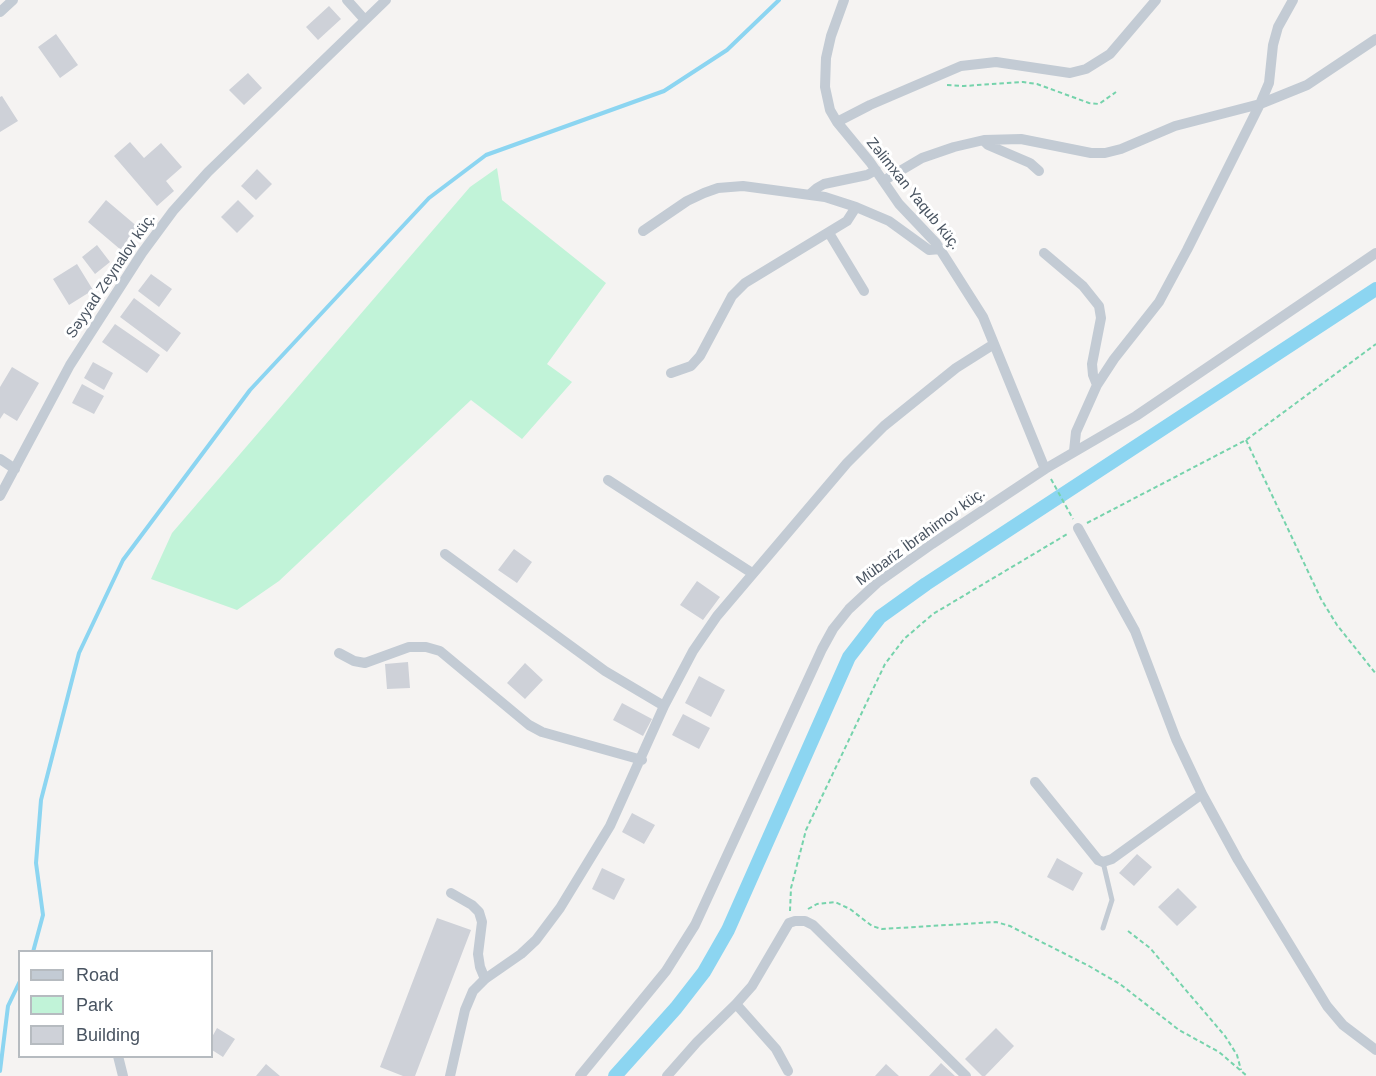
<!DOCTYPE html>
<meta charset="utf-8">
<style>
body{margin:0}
#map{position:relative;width:1376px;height:1076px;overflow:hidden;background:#f5f3f2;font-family:Helvetica,sans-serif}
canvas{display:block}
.legend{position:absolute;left:18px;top:950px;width:195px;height:108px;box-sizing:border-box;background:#fff;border:2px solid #b6bbc0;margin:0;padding:8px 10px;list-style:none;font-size:18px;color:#495461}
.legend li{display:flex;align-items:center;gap:12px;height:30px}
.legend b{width:30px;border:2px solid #b6bbc0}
</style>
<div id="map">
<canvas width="1376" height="1076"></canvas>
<ul class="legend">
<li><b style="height:8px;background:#c3cbd4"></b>Road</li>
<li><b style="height:16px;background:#c1f3d8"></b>Park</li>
<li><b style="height:16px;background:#ced1d8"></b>Building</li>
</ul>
</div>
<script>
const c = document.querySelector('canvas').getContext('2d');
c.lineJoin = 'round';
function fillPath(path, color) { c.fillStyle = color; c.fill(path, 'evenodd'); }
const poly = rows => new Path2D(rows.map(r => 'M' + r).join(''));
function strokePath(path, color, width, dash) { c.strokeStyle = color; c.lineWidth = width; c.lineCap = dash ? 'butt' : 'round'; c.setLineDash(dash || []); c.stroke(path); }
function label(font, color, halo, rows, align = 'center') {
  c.font = font + ' Helvetica,sans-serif'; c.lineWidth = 6; c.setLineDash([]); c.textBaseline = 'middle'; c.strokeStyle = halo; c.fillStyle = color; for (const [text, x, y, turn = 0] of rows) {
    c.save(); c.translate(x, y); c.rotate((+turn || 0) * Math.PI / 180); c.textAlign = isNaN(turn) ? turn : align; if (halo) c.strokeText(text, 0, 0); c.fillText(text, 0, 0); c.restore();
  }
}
fillPath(poly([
 [497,168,502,200,606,283,547,364,572,382,522,439,471,400,279,581,237,610,151,579,172,533,470,187]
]), '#c1f3d8');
strokePath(poly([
 [33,952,43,915,36,863,41,800,79,653,123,560,250,390,429,198,486,155,664,91,727,50,779,0],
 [0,1071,8,1006,20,981]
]), '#8cd5f1', 4);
strokePath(poly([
 [615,1076,676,1008,704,972,728,930,849,657,880,617,926,584,1376,289]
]), '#8cd5f1', 14);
fillPath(poly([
 [329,6,341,19,318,40,306,27],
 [56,34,78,65,60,78,38,47],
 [248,73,262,88,244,105,229,90],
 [2,96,18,121,0,132,0,97],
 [130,142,144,158,161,143,182,167,166,181,174,191,157,206,114,156],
 [257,169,272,184,256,200,241,186],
 [106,200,139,228,121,250,88,222],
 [238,200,254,216,237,233,221,217],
 [97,245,110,262,95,274,82,257],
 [77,264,93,290,69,305,53,279],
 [151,274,172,289,159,307,138,291],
 [134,298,181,333,167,352,120,317],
 [115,324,160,355,147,373,102,342],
 [93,362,113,373,104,390,84,378],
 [12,367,39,383,17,421,4,413,0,419,0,387],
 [82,384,104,396,94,414,72,403],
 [514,549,532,562,517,583,498,570],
 [697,581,720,597,703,620,680,605],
 [408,662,410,688,387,689,385,664],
 [525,663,543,680,525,699,507,683],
 [699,676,725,690,711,717,685,703],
 [622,703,652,719,643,736,613,720],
 [683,714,710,728,699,749,672,735],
 [632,813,655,825,644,844,622,832],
 [1137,854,1152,867,1134,886,1119,873],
 [1057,858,1083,873,1073,891,1047,877],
 [602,868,625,879,614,900,592,889],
 [1178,888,1197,907,1177,926,1158,907],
 [437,918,471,930,415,1076,403,1076,380,1067],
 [217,1028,235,1039,223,1057,212,1050,212,1037],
 [996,1028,1014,1046,985,1076,982,1076,965,1059],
 [941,1063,955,1076,929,1076],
 [266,1064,280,1076,256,1076],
 [886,1064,899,1076,875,1076]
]), '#ced1d8');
strokePath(poly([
 [947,85,964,86,1023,82,1037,84,1089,103,1099,104,1116,92],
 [1246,440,1321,599,1337,625,1376,674],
 [1051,479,1073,519],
 [1087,523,1246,440,1376,344],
 [808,909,817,904,835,902,850,909,872,926,882,929,996,922,1010,926,1089,966,1120,984,1179,1030,1219,1052,1247,1076],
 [790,911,791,888,806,830,885,664,904,639,933,614,1069,533],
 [1128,931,1150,948,1225,1036,1237,1055,1241,1070]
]), '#76d3ac', 2, [4.5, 3]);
strokePath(poly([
 [1103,928,1112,900,1103,862]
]), '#c3cbd4', 5);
strokePath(poly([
 [347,0,365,20],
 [844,0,831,36,826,58,825,87,830,110,837,122,870,162,899,204,936,243,983,317,1045,469],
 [0,12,13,0],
 [837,122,870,105,961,66,996,62,1070,73,1086,69,1110,54,1156,0],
 [984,141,988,145,1030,163,1039,171],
 [883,181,922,158,954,147,984,140,1021,139,1091,153,1105,153,1121,149,1175,126,1260,104,1307,85,1376,39],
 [809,195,817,188,824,184,867,175,876,170],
 [643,231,687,201,704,193,718,188,743,186,825,197,856,207,889,221,929,250,941,249],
 [829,233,864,291],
 [1044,253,1083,286,1099,306,1101,318,1092,364,1093,375,1097,385],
 [671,373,691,366,700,356,732,296,745,283,847,221,856,207],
 [1074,451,1076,432,1097,385,1114,359,1159,302,1187,250,1260,104,1269,83,1273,45,1278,27,1293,0],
 [0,459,15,469],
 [608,480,752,573],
 [0,496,70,365,142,253,173,211,208,172,386,0],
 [1078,528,1135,631,1176,739,1202,794,1238,860,1327,1006,1343,1025,1376,1050],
 [445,554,605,671,664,706],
 [339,653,354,661,365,663,409,647,426,647,440,651,529,725,542,732,642,760],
 [1035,782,1098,860,1103,862,1112,859,1202,794],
 [451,893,472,905,479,912,482,922,478,954,480,967,485,979],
 [736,1004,776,1049,788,1071],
 [118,1056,123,1076],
 [450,1076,465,1010,473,991,485,979,521,954,536,940,560,908,610,826,664,706,693,651,717,616,847,463,884,426,956,368,994,344],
 [580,1076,666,971,695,925,822,649,833,629,849,609,877,583,932,544,1045,469,1136,416,1376,253],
 [667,1076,697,1042,736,1004,752,986,789,923,795,921,805,921,813,925,966,1076]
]), '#c3cbd4', 10);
label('15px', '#495461', '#fff', [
 ["Zəlimxan Yaqub küç.",913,194,51],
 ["Səyyad Zeynalov küç.",111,276,-56],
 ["Mübariz İbrahimov küç.",921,537,-36]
]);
</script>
